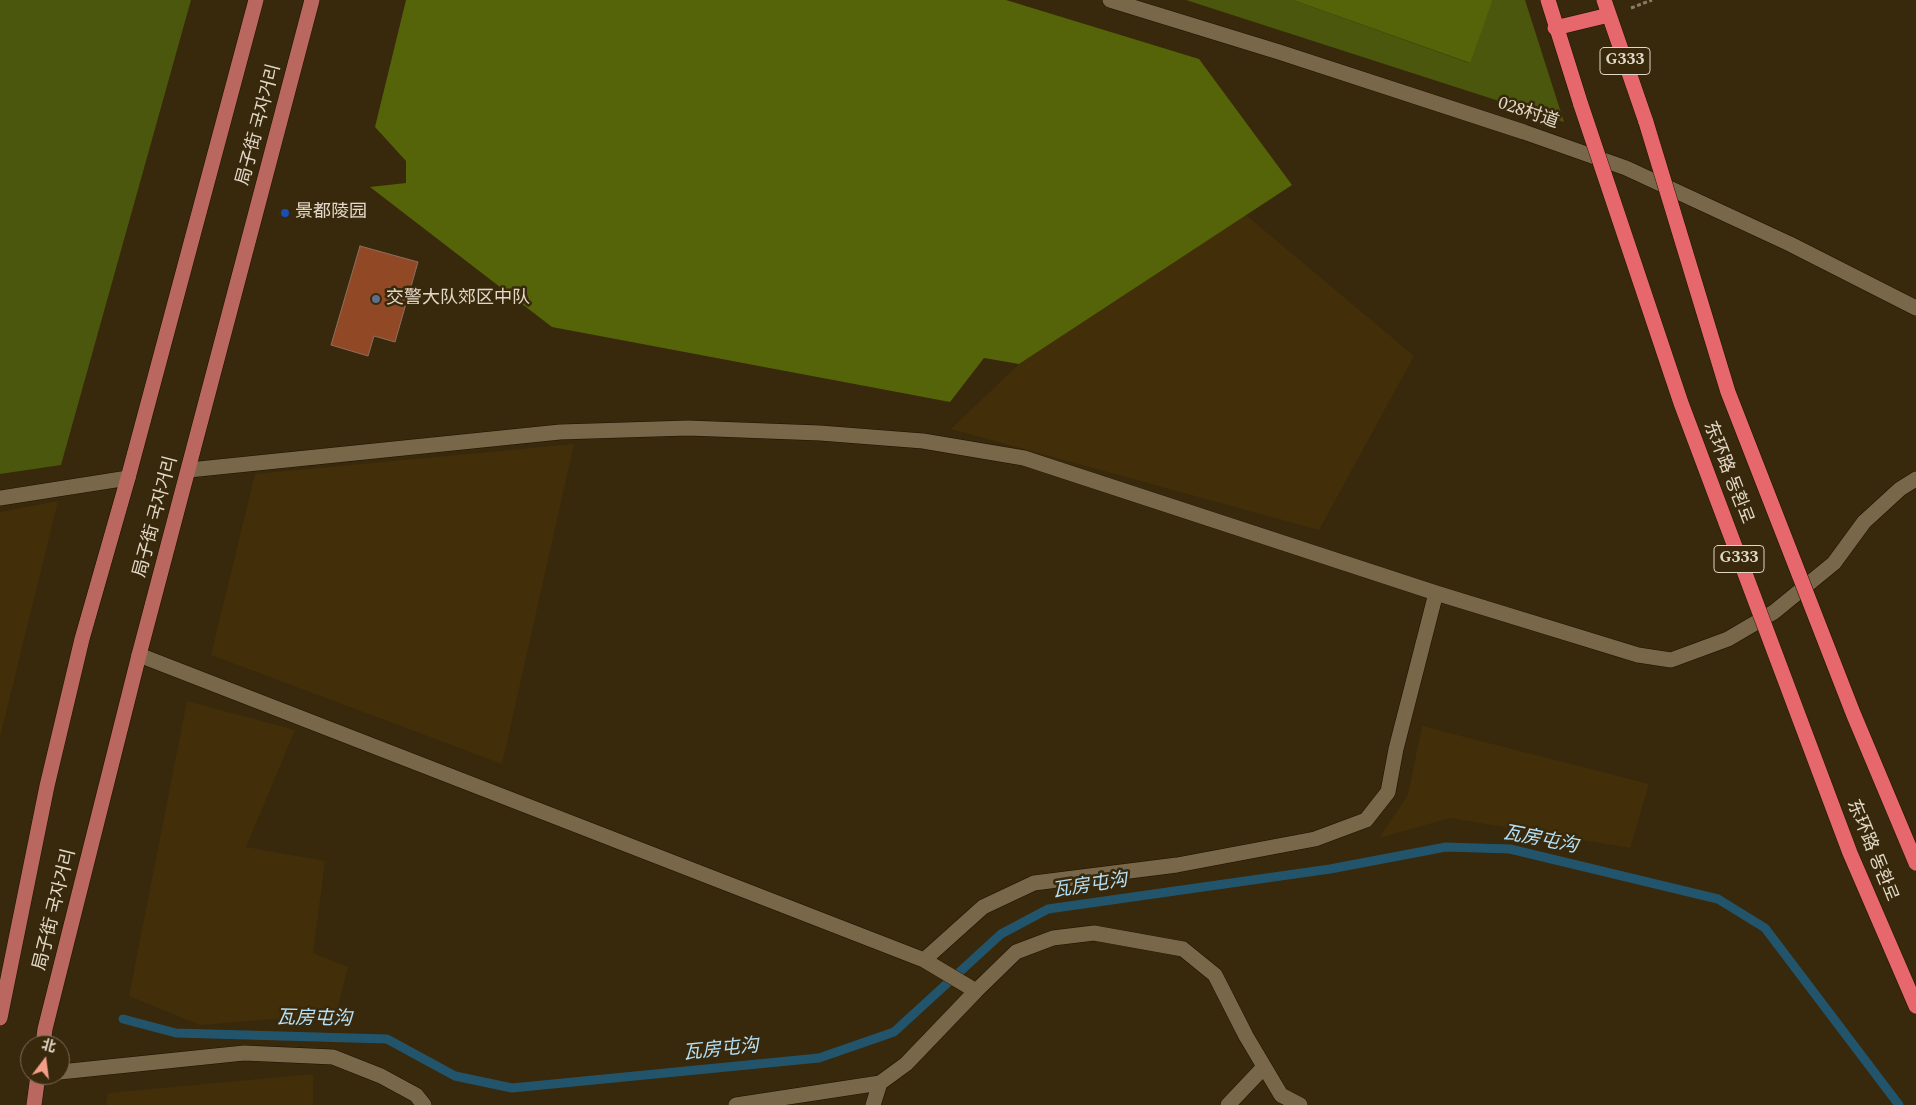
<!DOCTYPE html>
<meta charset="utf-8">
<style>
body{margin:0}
#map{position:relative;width:1916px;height:1105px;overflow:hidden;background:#38280c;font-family:Spectral,"Noto Sans SC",serif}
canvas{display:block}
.north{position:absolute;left:20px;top:1035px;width:50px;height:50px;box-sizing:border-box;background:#38280c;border:1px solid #7c6e57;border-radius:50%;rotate:15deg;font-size:14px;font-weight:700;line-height:20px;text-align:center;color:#e2d8c8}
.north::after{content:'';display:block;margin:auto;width:18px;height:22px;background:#f49e89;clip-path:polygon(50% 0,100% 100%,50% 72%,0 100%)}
</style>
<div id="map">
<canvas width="1916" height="1105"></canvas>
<div class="north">北</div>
</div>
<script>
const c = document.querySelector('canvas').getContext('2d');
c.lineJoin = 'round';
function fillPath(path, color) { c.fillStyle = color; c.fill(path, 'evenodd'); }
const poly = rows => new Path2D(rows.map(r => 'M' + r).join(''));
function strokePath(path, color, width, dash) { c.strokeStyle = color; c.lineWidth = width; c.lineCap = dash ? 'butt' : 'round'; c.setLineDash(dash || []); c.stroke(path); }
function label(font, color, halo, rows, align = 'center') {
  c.font = font + ' Spectral,"Noto Sans SC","Noto Sans KR",serif'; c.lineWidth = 5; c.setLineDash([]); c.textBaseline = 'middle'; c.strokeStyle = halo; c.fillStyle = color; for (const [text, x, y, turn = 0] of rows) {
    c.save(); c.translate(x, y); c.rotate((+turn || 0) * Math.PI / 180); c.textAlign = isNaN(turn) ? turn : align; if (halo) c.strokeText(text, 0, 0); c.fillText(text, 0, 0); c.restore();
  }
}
fillPath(poly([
 [1246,215,1414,356,1319,530,951,429,1019,364],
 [574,444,502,764,211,655,255,474],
 [58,501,0,737,0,512],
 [187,701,295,730,246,847,325,861,313,953,348,967,336,1014,200,1025,129,996],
 [1422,726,1649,784,1630,848,1450,818,1379,838,1408,795],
 [313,1074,313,1105,106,1105,108,1093]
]), '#422f09');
fillPath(poly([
 [0,0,191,0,61,465,0,474],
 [1186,0,1293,0,1469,63,1493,0,1525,0,1564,122]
]), '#4b570d');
fillPath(poly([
 [406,0,1006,0,1199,59,1292,185,1019,364,984,358,950,402,552,327,370,187,406,183,406,161,375,127],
 [1293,0,1493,0,1470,63]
]), '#556408');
strokePath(poly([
 [123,1019,176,1033,387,1039,455,1076,512,1088,819,1058,894,1032,1001,934,1048,909,1330,869,1446,847,1510,849,1718,899,1765,928,1899,1105]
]), '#22556b', 9);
const building = poly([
 [360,246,418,262,395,342,374,336,368,356,331,345,360,246]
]);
fillPath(building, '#914925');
strokePath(building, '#8f6e5f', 1);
const minor = poly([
 [1110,0,1279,52,1524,132,1626,168,1790,244,1916,308],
 [189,470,560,432,688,428,820,433,923,441,1024,458,1436,593,1638,655,1671,660,1728,639,1774,612,1834,563,1864,522,1900,489,1916,479],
 [0,498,128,478],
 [139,655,924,960,976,991],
 [924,960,983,907,1034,883,1177,865,1315,839,1366,820,1388,792,1396,749,1436,593],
 [60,1072,244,1053,333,1057,381,1076,416,1095,424,1105],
 [736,1105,880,1083,906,1064,976,991,1016,952,1053,938,1094,933,1183,949,1215,975,1246,1036,1281,1095,1300,1105],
 [873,1105,880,1083],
 [1228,1105,1264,1067]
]);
const major = poly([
 [0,1018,47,786,82,639,128,478,256,0],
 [43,1045,45,1029,139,655,312,0],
 [34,1105,38,1075]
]);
const highway = poly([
 [1548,0,1581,105],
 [1604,0,1646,122],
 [1555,28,1609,15]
]);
strokePath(minor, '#1d1100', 16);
strokePath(major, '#1d1100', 16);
strokePath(highway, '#1d1100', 16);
strokePath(poly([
 [1631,8,1652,0]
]), '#8a7d67', 3, [4, 2.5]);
strokePath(minor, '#786749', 15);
strokePath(major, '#ba685f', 15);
strokePath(highway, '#e6686d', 15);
const highwayBridge = poly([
 [1581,105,1681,403,1850,853,1916,1006],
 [1646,122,1728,392,1853,713,1916,863]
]);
strokePath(highwayBridge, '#1d1100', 16, []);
strokePath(highwayBridge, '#e6686d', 15);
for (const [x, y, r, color] of [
 [285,213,5,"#1a4fb4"],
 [376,299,5,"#5c6f8a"]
]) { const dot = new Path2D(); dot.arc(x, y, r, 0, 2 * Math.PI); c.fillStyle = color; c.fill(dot); strokePath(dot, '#38280c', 2); }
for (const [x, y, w] of [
 [1625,61,50],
 [1739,559,50]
]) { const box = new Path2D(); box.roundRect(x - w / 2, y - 13.5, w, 27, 4); c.fillStyle = '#38280c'; c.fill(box); strokePath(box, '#e2d8c8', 1); }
label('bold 16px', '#e2d8c8', null, [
 ["G333",1625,61],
 ["G333",1739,559]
]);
label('18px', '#e2d8c8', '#38280c', [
 ["028村道",1528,114,19],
 ["局子街 국자거리",260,125,-75],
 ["东环路 동환로",1727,473,69],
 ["局子街 국자거리",157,517,-75],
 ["东环路 동환로",1871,851,68],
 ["局子街 국자거리",56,910,-76]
]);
label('18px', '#e2d8c8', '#38280c', [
 ["景都陵园",295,213],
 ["交警大队郊区中队",386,299]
], 'left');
label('italic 19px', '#b4e1f7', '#38280c', [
 ["瓦房屯沟",1540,841,11],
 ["瓦房屯沟",1090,887,-9],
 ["瓦房屯沟",314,1020,1],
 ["瓦房屯沟",721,1051,-6]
]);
</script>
